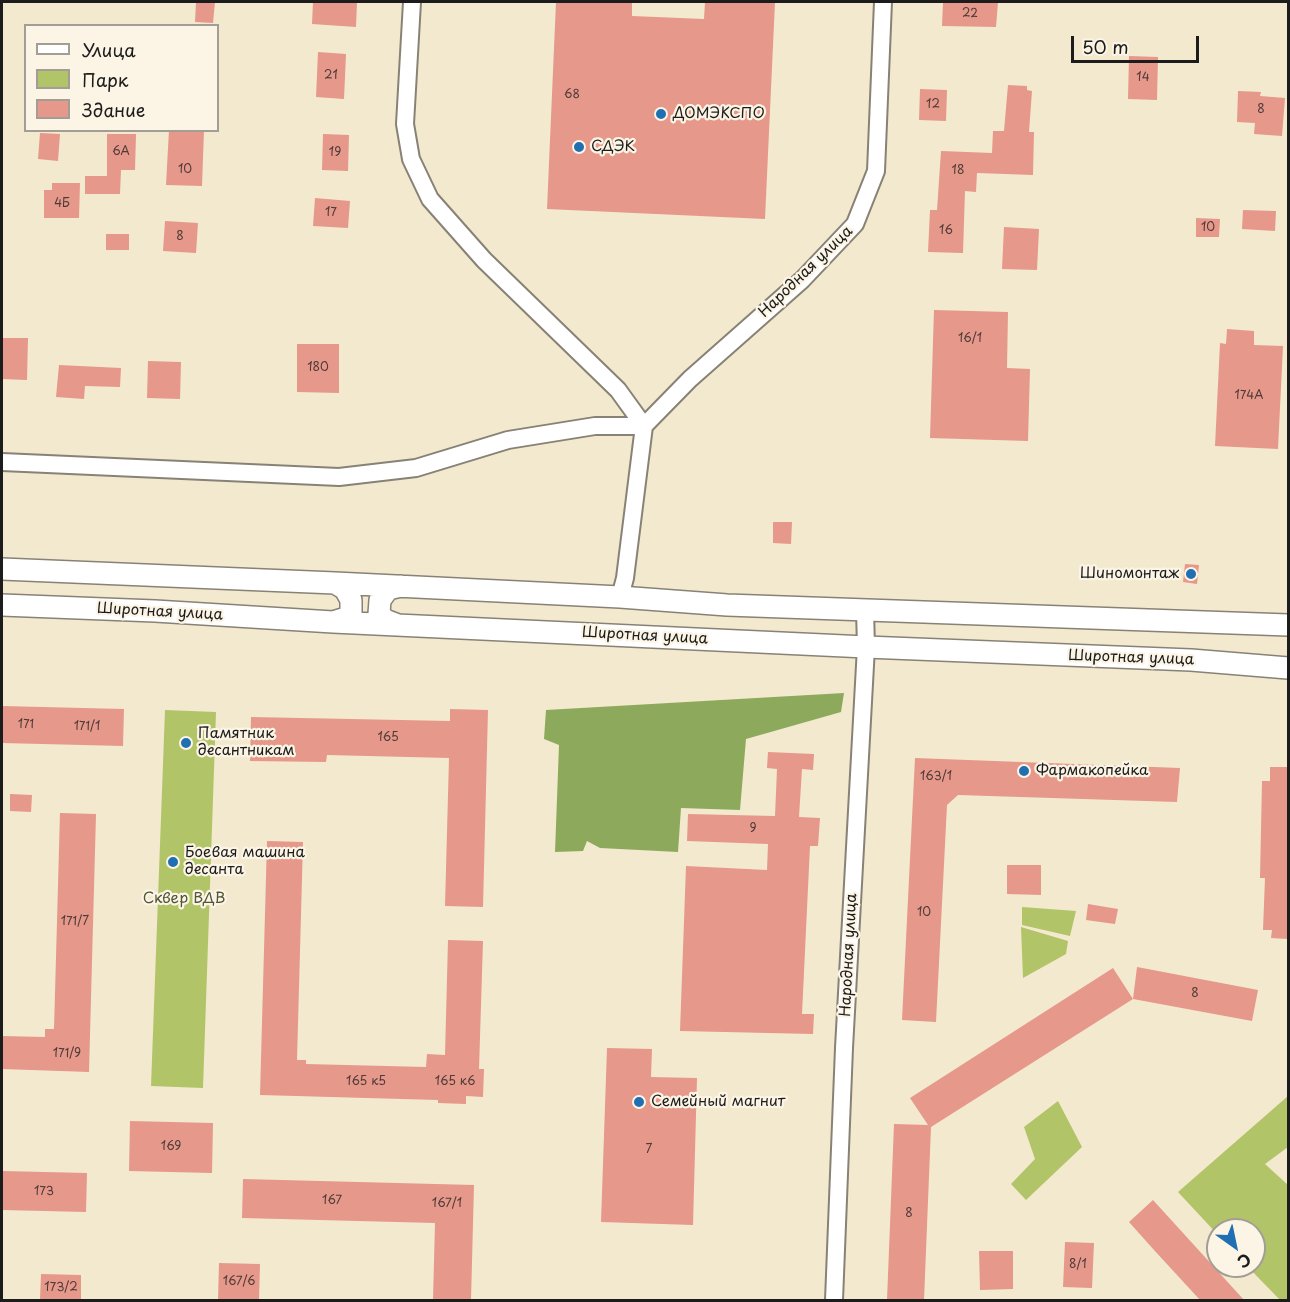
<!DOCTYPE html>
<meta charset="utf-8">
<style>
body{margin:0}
#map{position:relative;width:1290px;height:1302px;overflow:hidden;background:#f3e9cf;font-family:"Playpen Sans",sans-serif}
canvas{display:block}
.frame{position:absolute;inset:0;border:3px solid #1c1c1c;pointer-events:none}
.legend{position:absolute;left:24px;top:24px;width:195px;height:108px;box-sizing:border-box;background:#fcf5e5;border:2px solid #a29e95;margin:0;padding:8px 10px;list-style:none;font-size:18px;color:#1c1c1c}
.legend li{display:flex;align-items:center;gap:12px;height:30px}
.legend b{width:30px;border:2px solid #a29e95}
.north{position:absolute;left:1206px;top:1218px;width:60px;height:60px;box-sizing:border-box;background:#fcf5e5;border:2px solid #a29e95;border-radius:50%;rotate:147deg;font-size:16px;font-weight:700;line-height:24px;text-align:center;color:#1c1c1c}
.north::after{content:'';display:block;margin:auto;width:21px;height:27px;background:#1f6fb2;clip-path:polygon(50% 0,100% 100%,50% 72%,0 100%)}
.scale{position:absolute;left:1071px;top:36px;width:128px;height:27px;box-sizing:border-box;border:3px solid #1c1c1c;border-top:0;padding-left:8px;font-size:18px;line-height:21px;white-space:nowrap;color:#1c1c1c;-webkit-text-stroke:4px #fcf5e5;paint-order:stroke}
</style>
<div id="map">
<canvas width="1290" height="1302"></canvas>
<div class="frame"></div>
<ul class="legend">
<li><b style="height:8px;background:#fff"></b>Улица</li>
<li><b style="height:16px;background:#b2c468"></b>Парк</li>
<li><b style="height:16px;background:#e6988a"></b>Здание</li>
</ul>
<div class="north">С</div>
<div class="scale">50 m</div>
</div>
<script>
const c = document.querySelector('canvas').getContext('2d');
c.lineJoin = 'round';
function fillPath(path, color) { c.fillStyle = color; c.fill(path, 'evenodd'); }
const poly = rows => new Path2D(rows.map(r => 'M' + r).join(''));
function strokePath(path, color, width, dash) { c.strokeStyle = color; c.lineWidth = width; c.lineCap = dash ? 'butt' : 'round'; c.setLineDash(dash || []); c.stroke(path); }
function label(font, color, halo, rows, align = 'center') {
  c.font = font + ' "Playpen Sans",sans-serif'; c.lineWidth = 4.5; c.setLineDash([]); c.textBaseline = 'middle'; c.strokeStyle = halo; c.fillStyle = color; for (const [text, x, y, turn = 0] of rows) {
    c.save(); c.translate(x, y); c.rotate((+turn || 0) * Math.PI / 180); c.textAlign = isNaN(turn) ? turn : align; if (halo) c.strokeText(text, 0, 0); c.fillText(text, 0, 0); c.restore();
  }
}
fillPath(poly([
 [165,710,216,712,203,1088,151,1086],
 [1022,907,1076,911,1070,936,1022,925],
 [1021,927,1068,941,1066,954,1023,978],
 [1288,1096,1288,1147,1265,1164,1288,1185,1288,1300,1280,1300,1247,1266,1254,1266,1254,1230,1218,1230,1218,1235,1178,1192],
 [1058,1101,1082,1147,1026,1200,1011,1184,1035,1159,1024,1127]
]), '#b2c468');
fillPath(poly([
 [844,693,841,712,746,739,740,810,681,808,678,852,600,848,587,841,583,851,555,852,559,745,544,739,546,710]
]), '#8daa5c');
fillPath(poly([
 [196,2,215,2,213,23,195,22],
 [313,2,357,2,356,27,312,24],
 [556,2,632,2,632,16,704,19,705,2,775,2,765,219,547,209],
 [943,2,998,2,996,27,942,26],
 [318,52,346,54,344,99,316,97],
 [1129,56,1158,57,1157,100,1128,99],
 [1008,85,1027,86,1027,90,1032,91,1029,132,1034,132,1033,175,977,173,976,192,965,191,963,253,928,252,930,210,937,210,941,151,992,153,993,131,1004,131],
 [920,89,947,90,946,121,919,120],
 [1238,91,1261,92,1260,96,1285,98,1282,136,1254,134,1255,123,1237,122],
 [169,130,204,130,202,186,166,185],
 [40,133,60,134,58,161,38,159],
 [107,134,136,134,135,170,121,170,120,194,85,194,85,176,107,176],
 [323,134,349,135,348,171,322,170],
 [52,183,80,183,79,218,44,218,44,190,52,190],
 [315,198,350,201,348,228,313,226],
 [1243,210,1276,211,1275,231,1242,229],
 [1196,218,1220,219,1219,237,1196,237],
 [165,221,198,223,196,253,163,251],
 [1004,227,1039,229,1037,270,1002,269],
 [106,234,129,234,129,250,106,250],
 [934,310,1008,312,1007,368,1030,369,1028,441,930,438],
 [1227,329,1254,331,1254,345,1283,346,1278,449,1215,446,1220,343,1226,344],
 [2,338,28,338,27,380,2,379],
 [297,344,339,344,339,393,297,392],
 [148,361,181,362,180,399,147,398],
 [59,365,121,368,120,387,85,386,84,399,56,397],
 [773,522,792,522,791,544,773,543],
 [1185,564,1199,565,1197,584,1183,582],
 [2,706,124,709,123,746,2,743],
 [450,709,488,710,483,907,445,906,449,758,327,755,326,762,250,761,251,717,450,721],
 [768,752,814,754,813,770,802,769,799,817,820,818,818,846,810,846,802,1014,814,1014,813,1034,680,1031,686,866,767,870,768,844,687,841,688,814,775,816,777,769,767,768],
 [915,758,1180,768,1177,802,958,795,947,805,936,1022,902,1020],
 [1270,767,1288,767,1288,939,1271,938,1272,930,1263,930,1265,878,1260,878,1262,781,1270,781],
 [10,794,32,795,31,812,10,811],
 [60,813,96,814,89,1072,2,1069,2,1036,45,1037,45,1029,54,1029],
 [267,841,303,842,297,1060,306,1060,306,1064,426,1067,427,1054,445,1055,448,940,483,941,479,1069,484,1069,483,1097,466,1096,466,1104,438,1103,438,1100,260,1095],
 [1007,865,1041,865,1041,895,1007,894],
 [1088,904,1118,909,1115,924,1086,920],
 [1137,967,1258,990,1252,1021,1133,999],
 [1113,968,1133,999,931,1127,924,1300,887,1300,894,1124,928,1125,910,1098],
 [607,1048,652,1049,651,1077,697,1078,693,1225,601,1222],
 [130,1121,213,1123,212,1173,129,1171],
 [2,1171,87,1173,86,1212,2,1210],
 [243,1179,474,1185,471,1300,433,1300,435,1223,242,1218],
 [1153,1200,1244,1300,1200,1300,1154,1250,1129,1222],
 [1065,1242,1094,1243,1092,1288,1063,1287],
 [979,1251,1013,1251,1013,1289,980,1290],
 [219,1263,260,1264,259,1300,218,1300],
 [41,1274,81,1275,81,1300,40,1300]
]), '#e6988a');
const minor = poly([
 [412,2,405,124,411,159,430,199,484,260,618,390,644,426],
 [2,462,339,477,416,468,508,440,595,426,644,426],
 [620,597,625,578,644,426,690,379,802,280,855,224,876,171,883,2],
 [834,1300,844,1048,866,647,865,610]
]);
const major = poly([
 [2,569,335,583,620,597,727,605,1288,625],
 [2,605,155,611,333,622,866,647,1191,660,1288,668],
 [333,622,346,618,351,613,351,600,345,589,335,583],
 [398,625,385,620,379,614,380,600,388,589,401,586]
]);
strokePath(minor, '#888276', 20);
strokePath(major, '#888276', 24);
strokePath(minor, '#fff', 16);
strokePath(major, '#fff', 21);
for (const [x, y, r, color] of [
 [661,114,6,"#1f6fb2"],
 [579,147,6,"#1f6fb2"],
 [1191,574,6,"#1f6fb2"],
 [186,743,6,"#1f6fb2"],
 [1024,771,6,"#1f6fb2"],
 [173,862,6,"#1f6fb2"],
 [639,1102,6,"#1f6fb2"]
]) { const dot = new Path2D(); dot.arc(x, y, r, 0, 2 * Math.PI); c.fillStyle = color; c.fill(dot); strokePath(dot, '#fcf5e5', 2); }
label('12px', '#4e3b38', null, [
 ["22",970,14],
 ["21",331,76],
 ["14",1143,78],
 ["68",572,95],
 ["12",933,105],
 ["8",1261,110],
 ["6А",121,152],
 ["19",335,153],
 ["10",185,170],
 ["18",958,171],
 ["4Б",62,204],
 ["17",331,213],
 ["10",1208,228],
 ["16",946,231],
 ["8",180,237],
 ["16/1",970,339],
 ["180",318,368],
 ["174А",1249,396],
 ["171",26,725],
 ["171/1",87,727],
 ["165",388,738],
 ["163/1",936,777],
 ["9",753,829],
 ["10",924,913],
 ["171/7",75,922],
 ["8",1195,994],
 ["171/9",67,1054],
 ["165 к5",366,1082],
 ["165 к6",455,1082],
 ["169",171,1147],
 ["7",649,1150],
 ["173",44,1192],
 ["167",332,1201],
 ["167/1",447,1204],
 ["8",909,1214],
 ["8/1",1078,1265],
 ["167/6",239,1282],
 ["173/2",61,1288]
]);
label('15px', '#1c1c1c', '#fcf5e5', [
 ["ДОМЭКСПО",673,114],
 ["СДЭК",591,147],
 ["Шиномонтаж",1179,574,"right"],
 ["Памятник",198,734],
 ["десантникам",198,751],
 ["Фармакопейка",1036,771],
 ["Боевая машина",185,853],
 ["десанта",185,870],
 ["Семейный магнит",651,1102]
], 'left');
label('15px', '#1c1c1c', '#fcf5e5', [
 ["Народная улица",806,272,-44],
 ["Широтная улица",160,612,3],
 ["Широтная улица",645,636,3],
 ["Широтная улица",1131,658,2],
 ["Народная улица",849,955,-87]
]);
label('15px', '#505737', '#fcf5e5', [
 ["Сквер ВДВ",184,899]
]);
</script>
